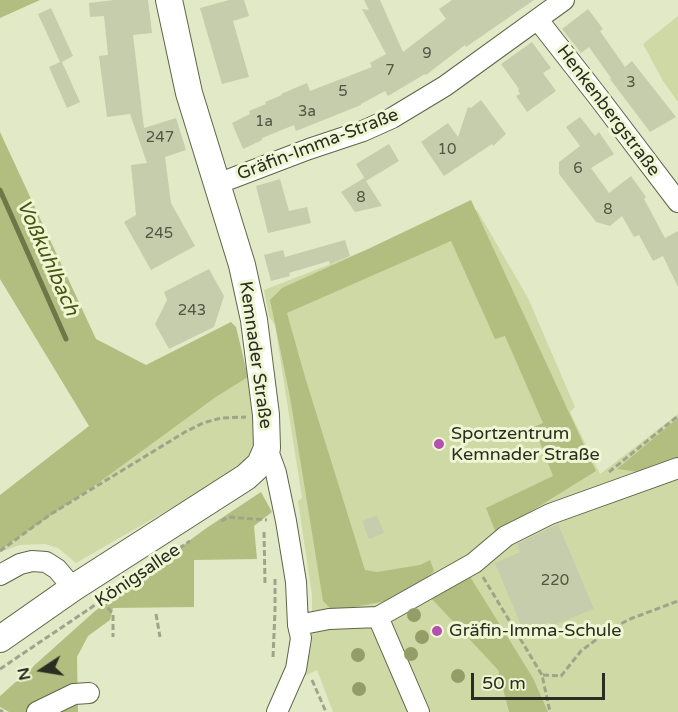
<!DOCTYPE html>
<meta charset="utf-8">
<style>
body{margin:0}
#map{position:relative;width:678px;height:712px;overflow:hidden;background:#e2e9c7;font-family:"Varela Round",sans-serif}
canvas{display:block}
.north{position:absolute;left:12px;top:640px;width:60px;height:60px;-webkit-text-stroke:4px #eff6d4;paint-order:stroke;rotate:258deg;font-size:16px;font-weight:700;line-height:24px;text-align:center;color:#2a2d20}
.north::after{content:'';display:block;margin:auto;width:21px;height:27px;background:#2a2d20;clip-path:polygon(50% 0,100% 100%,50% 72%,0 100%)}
.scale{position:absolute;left:471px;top:673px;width:134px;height:27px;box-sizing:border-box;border:3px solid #2a2d20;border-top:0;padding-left:8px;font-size:18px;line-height:21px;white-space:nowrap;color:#2a2d20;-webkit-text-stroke:4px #eff6d4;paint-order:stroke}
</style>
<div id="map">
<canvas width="678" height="712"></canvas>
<div class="north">N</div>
<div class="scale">50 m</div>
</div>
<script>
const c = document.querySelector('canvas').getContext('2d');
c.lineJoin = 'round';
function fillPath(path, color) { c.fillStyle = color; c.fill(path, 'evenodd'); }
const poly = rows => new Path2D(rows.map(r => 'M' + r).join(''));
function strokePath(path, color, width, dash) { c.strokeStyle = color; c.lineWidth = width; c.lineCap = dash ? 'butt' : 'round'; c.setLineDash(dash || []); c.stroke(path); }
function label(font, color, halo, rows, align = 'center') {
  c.font = font + ' "Varela Round",sans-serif'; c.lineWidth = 6; c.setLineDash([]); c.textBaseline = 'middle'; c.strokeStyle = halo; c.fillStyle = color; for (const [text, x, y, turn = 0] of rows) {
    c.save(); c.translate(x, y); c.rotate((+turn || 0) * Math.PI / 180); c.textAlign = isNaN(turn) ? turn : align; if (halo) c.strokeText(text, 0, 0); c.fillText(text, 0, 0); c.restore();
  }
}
fillPath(poly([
 [678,16,678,102,663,81,643,44],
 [477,210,528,298,575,407,570,412,600,474,678,414,678,712,524,712,466,586,436,603,498,670,509,712,333,712,317,670,305,676,312,642,312,595,298,501,302,498,275,325,269,316,264,290,446,219],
 [248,377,260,452,227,476,76,563,58,548,45,544,20,545,0,552,0,550,97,484,216,397]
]), '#cfd9a6');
fillPath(poly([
 [0,0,40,0,0,18],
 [0,132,96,339,146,365,231,322,236,327,248,377,216,397,97,484,0,550,0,495,89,426,0,279],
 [471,200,596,471,496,533,486,508,553,476,534,427,543,423,505,336,495,339,451,241,287,313,305,377,365,570,377,572,420,565,430,560,434,571,426,579,386,601,333,611,323,601,290,397,270,300,282,288,368,249],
 [678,418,678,464,654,474,617,469],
 [261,492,272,512,254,526,257,559,194,560,194,607,113,608,110,620,88,636,77,657,78,712,9,712,0,707,0,696,95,611,205,529],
 [469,575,533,678,548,712,509,712,498,670,431,598]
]), '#b2be80');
strokePath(poly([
 [0,190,66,339]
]), '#6f7749', 5);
fillPath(poly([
 [114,0,148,0,152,33,133,35,144,128,176,118,186,150,165,157,171,203,195,246,151,270,124,222,136,215,131,165,147,163,130,114,107,117,99,56,108,55,104,16,90,17,89,3],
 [229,0,244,0,249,16,233,21,249,77,222,84,200,8],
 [364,0,380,0,403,52,446,19,439,9,452,0,534,0,466,47,465,45,426,75,425,74,388,96,385,91,361,104,361,105,296,131,294,125,262,138,262,140,243,149,232,123,250,114,249,111,266,104,265,102,282,95,281,94,307,83,310,91,372,67,370,63,386,54,362,9,369,10],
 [51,8,73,56,62,62,80,102,67,108,49,67,60,62,38,14],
 [588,9,603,29,600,31,625,67,632,61,676,117,650,132,610,79,611,78,589,47,581,53,562,29],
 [532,42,551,68,543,73,556,91,527,112,516,96,520,94,518,90,519,89,501,64],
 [481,100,506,134,493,146,492,144,444,176,421,142,448,123,458,137,468,107,471,108],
 [580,117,595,136,599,132,614,154,591,168,609,193,631,176,646,197,644,199,665,238,678,231,678,287,663,256,653,261,639,235,634,237,622,216,610,226,596,222,559,174,559,162,580,146,566,127],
 [389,144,399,161,366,181,382,206,355,212,341,192,364,178,365,179,356,164],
 [280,179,289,211,307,207,311,223,268,233,256,186],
 [345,240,350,256,330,264,329,261,289,273,290,276,271,281,264,255,283,250,285,257],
 [209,269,224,296,214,327,169,349,155,324,167,300,164,292],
 [377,515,384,533,369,539,362,521],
 [558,524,594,609,551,626,550,622,524,632,495,563,520,552,517,544]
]), '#c5cdac');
const minor = poly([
 [538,20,599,98,678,202],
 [217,184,309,149,363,131,392,118,445,86,564,0],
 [267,448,276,473,286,521,296,582,298,625,301,638,296,669,277,712],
 [0,575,20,564,32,561,46,562,57,569,73,588],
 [378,617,419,712],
 [298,625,329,619,378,617,474,563,506,536,550,514,678,468],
 [37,712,74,694,89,693]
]);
const major = poly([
 [0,639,73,588,246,477,260,464,267,448,266,415,254,320,242,265,189,93,169,0]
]);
strokePath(minor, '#5f6547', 22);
strokePath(major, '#5f6547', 28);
strokePath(poly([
 [609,472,678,416],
 [221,521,229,517,267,520],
 [264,532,265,583],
 [0,551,51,514,185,432,203,423,221,418,246,417],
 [483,577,542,675,550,712],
 [102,601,113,614,113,637],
 [156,614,160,637],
 [273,657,275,611,275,576],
 [0,669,190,541],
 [543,675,561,676,581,651,609,630,630,619,678,601],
 [312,680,326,712],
 [0,710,3,712]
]), '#9ea489', 3, [6, 3]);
strokePath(minor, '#fff', 20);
strokePath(major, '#fff', 26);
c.fillStyle = '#949d68';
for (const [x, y] of [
 [414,615],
 [422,637],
 [411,654],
 [358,655],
 [458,676],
 [359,689]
]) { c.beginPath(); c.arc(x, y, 7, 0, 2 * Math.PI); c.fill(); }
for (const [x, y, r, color] of [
 [439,444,6,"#b44fb4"],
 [437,631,6,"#b44fb4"]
]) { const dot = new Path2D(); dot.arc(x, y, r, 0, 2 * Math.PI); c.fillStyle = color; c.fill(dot); strokePath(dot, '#eff6d4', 2); }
label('15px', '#515543', null, [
 ["9",427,54],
 ["7",390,71],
 ["3",631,83],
 ["5",343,92],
 ["3a",307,112],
 ["1a",264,122],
 ["247",160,138],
 ["10",447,150],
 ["6",578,169],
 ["8",361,198],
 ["8",608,210],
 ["245",159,234],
 ["243",192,311],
 ["220",555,581]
]);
label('18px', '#2a2d20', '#eff6d4', [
 ["Henkenbergstraße",608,111,53],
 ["Gräfin-Imma-Straße",318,145,-21],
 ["Kemnader Straße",255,355,82],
 ["Königsallee",138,576,-34]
]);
label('18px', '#2a2d20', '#eff6d4', [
 ["Sportzentrum",451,434],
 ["Kemnader Straße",451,455],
 ["Gräfin-Imma-Schule",449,631]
], 'left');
label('italic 20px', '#4c5510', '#eff6d4', [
 ["Voßkuhlbach",47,258,66]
]);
</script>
